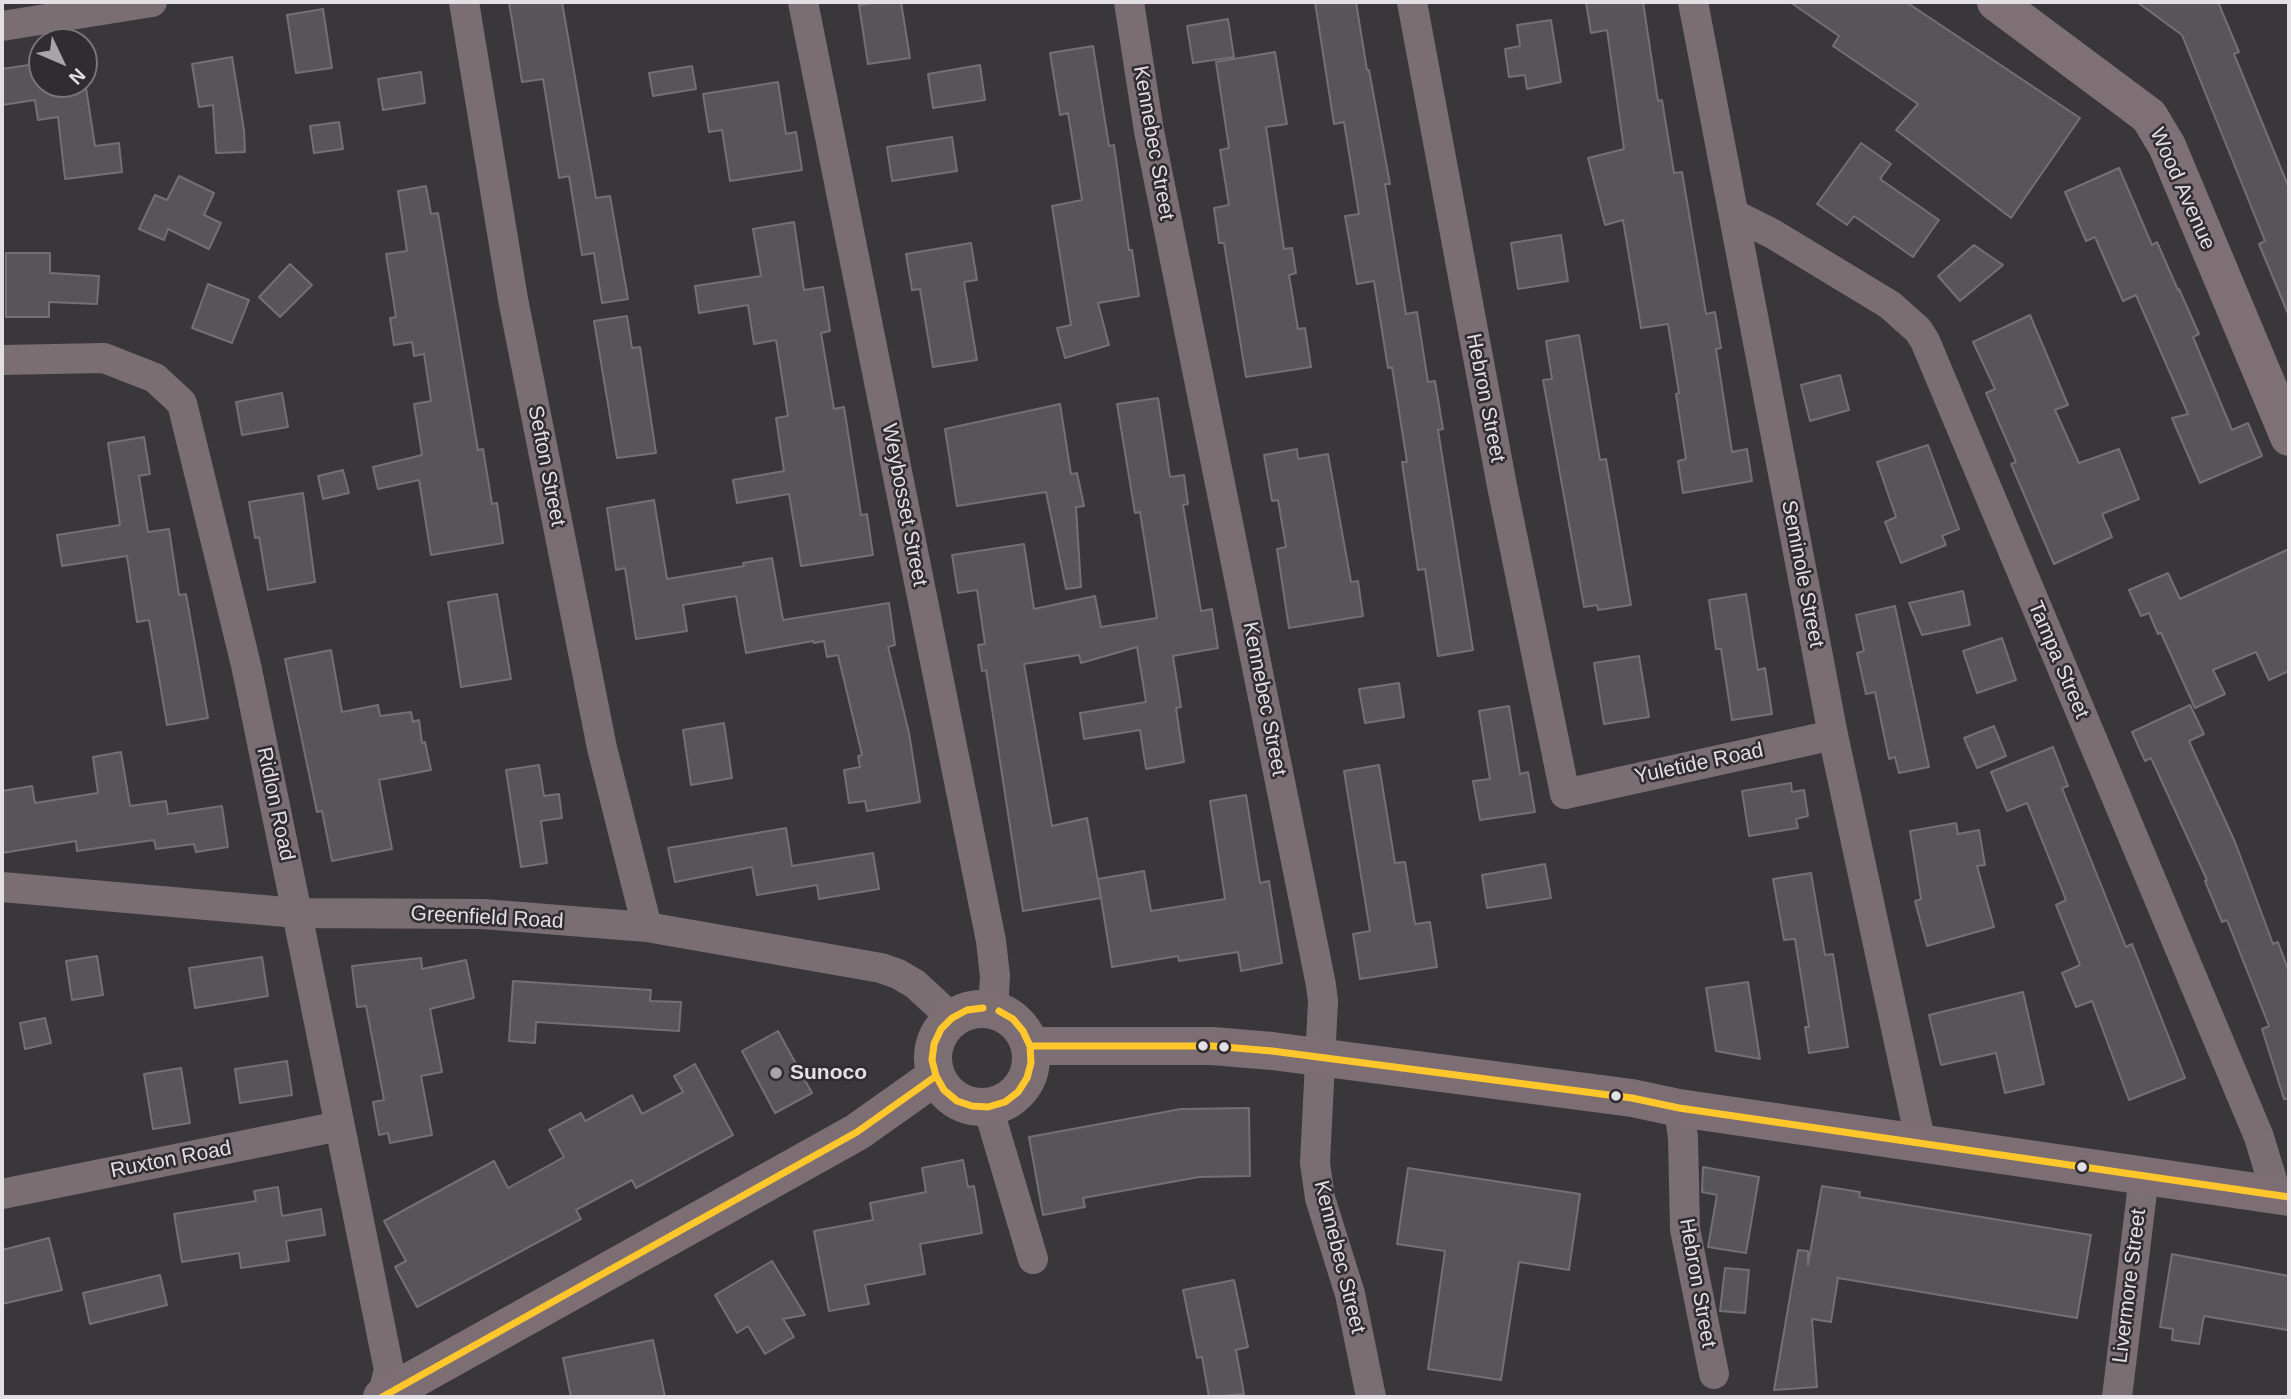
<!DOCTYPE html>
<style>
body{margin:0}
#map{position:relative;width:2291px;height:1399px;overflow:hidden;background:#39373a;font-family:Arial,sans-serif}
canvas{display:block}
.frame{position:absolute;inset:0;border:4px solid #e3e0e3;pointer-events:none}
.north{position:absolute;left:28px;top:28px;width:70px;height:70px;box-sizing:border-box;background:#302c31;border:2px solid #787478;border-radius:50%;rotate:134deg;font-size:19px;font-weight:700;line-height:28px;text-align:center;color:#e3e0e3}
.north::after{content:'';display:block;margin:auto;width:24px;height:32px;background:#a8a5a8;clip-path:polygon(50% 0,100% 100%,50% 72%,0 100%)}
</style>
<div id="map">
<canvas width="2291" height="1399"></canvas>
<div class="frame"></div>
<div class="north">N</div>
</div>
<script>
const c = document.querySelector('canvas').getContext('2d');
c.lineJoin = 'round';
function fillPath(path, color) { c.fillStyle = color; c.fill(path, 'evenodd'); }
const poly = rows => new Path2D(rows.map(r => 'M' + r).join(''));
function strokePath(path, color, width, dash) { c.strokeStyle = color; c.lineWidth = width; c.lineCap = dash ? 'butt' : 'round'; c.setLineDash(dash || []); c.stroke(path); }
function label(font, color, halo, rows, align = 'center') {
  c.font = font + ' Arial,sans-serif'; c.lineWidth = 5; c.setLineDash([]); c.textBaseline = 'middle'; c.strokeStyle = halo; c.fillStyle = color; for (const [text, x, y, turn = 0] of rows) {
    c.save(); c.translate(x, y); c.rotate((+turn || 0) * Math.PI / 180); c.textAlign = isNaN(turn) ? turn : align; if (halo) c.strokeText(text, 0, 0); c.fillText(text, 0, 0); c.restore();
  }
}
const building = poly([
 [509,2,562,2,596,198,610,196,628,299,602,303,594,253,582,255,569,176,559,178,543,79,522,82,509,2],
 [881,2,901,2,910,58,868,64,859,5,881,2],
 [1315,2,1356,2,1367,70,1369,70,1390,184,1385,184,1406,314,1417,312,1428,382,1435,381,1443,429,1438,430,1473,650,1438,656,1425,569,1418,570,1402,462,1407,462,1392,367,1388,368,1374,281,1357,284,1345,216,1359,214,1344,122,1334,124,1315,2],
 [1586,2,1643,2,1658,101,1662,100,1674,173,1682,172,1706,314,1715,312,1721,348,1716,349,1732,452,1747,449,1752,481,1683,493,1678,461,1686,459,1676,394,1679,393,1668,324,1641,328,1623,220,1605,225,1588,158,1624,149,1607,30,1591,33,1586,2],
 [1790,2,1906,2,2080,118,2011,218,1896,130,1918,104,1833,46,1839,36,1790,2],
 [2137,2,2218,2,2239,52,2234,54,2289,188,2289,316,2259,244,2265,241,2182,35,2137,2],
 [323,9,332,68,296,73,287,15,323,9],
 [1228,19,1234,57,1193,63,1187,26,1228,19],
 [1551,20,1561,82,1527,89,1525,75,1509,77,1505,49,1520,46,1517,25,1551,20],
 [1093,46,1109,146,1114,145,1129,250,1132,250,1139,296,1098,303,1109,345,1065,358,1057,328,1071,325,1052,206,1082,200,1068,113,1060,115,1050,53,1093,46],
 [1275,52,1287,124,1266,127,1284,249,1292,248,1296,273,1289,275,1298,329,1305,328,1311,367,1246,377,1224,243,1219,243,1214,208,1229,205,1220,150,1229,148,1216,62,1275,52],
 [232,57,244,130,245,152,216,153,213,105,199,107,192,64,232,57],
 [42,63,42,84,84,84,84,75,95,146,119,143,122,172,65,179,58,117,38,120,35,100,2,105,2,69,42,63],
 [980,65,985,100,933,108,928,74,980,65],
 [692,66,696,89,653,96,649,73,692,66],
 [421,72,425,103,383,110,378,79,421,72],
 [778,82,786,134,796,132,802,170,730,181,722,130,709,132,703,94,778,82],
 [339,122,343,149,314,153,310,126,339,122],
 [952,137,957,171,892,181,887,147,952,137],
 [1861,143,1891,164,1880,179,1939,220,1913,257,1854,216,1847,225,1817,204,1861,143],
 [2119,168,2152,245,2157,242,2178,290,2179,289,2199,334,2193,337,2232,430,2248,423,2262,456,2200,483,2172,418,2188,414,2136,295,2123,301,2095,237,2086,241,2065,192,2119,168],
 [179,176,214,193,204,215,221,223,209,249,168,229,164,240,139,229,155,195,167,200,179,176],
 [426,186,431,214,438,213,478,450,483,449,492,504,497,503,503,543,431,555,419,480,378,489,373,467,422,455,414,404,431,401,424,354,414,356,412,342,394,345,390,318,396,317,386,254,407,251,398,191,426,186],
 [794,222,804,290,823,287,830,331,821,333,834,409,844,407,861,515,867,514,873,555,801,566,789,494,737,503,733,480,784,471,776,418,788,416,776,340,754,344,748,305,699,313,695,286,761,276,753,229,794,222],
 [1561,235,1568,281,1518,289,1511,243,1561,235],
 [971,243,977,280,964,282,977,360,933,367,920,289,912,290,906,254,971,243],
 [1974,245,2003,265,1960,301,1938,276,1974,245],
 [6,253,50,253,50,273,99,276,97,304,49,302,49,317,6,317,6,253],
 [290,264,312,285,280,317,259,297,290,264],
 [208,284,249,300,232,343,192,328,208,284],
 [2030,315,2068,405,2055,410,2079,463,2119,449,2139,499,2102,514,2112,537,2054,564,2011,464,2016,462,1986,393,1995,389,1973,342,2030,315],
 [627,316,632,348,640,347,656,453,617,458,594,321,627,316],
 [1579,335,1600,460,1606,459,1631,605,1598,610,1597,605,1584,607,1543,380,1552,379,1546,341,1579,335],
 [1840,375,1849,410,1810,421,1801,385,1840,375],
 [282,393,288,427,242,435,236,402,282,393],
 [1158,398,1170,477,1184,475,1188,504,1183,505,1201,611,1212,609,1218,648,1173,656,1181,707,1176,708,1184,762,1146,769,1140,730,1084,739,1080,713,1146,702,1137,647,1081,663,1079,655,1024,664,1052,826,1087,818,1101,898,1023,911,986,670,982,671,978,645,985,644,977,590,958,593,952,555,1024,544,1034,609,1095,596,1101,627,1157,618,1140,512,1135,513,1117,404,1158,398],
 [1060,404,1071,474,1077,473,1084,506,1076,507,1081,587,1066,589,1046,492,957,506,945,429,1060,404],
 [144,437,150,474,139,476,148,532,169,529,179,595,186,594,208,718,167,725,149,620,137,622,127,556,62,566,57,535,120,525,108,443,144,437],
 [1928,445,1959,529,1942,536,1946,545,1901,563,1885,522,1896,517,1877,462,1928,445],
 [1297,449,1298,459,1328,454,1351,582,1358,581,1363,616,1289,628,1277,549,1286,547,1278,500,1272,501,1264,455,1297,449],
 [343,470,349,493,323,499,318,476,343,470],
 [303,493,315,582,268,590,259,537,255,538,249,502,303,493],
 [654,500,667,579,744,566,743,563,772,558,783,620,889,603,895,645,888,647,909,733,920,802,867,811,865,801,849,803,844,770,860,767,858,756,862,755,838,655,827,657,824,641,814,643,813,641,746,653,736,596,683,605,687,631,636,639,625,568,616,570,607,508,654,500],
 [2289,549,2289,671,2269,680,2256,652,2213,670,2225,694,2195,708,2161,633,2158,634,2149,613,2141,616,2129,590,2168,573,2180,599,2289,549],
 [1963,591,1970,625,1922,635,1909,603,1963,591],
 [497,594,511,679,461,687,448,602,497,594],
 [1746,594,1758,670,1765,668,1772,714,1732,720,1721,649,1716,649,1709,600,1746,594],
 [1895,606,1929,767,1899,773,1895,757,1889,759,1875,692,1866,694,1857,653,1864,651,1856,615,1895,606],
 [2002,638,2016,680,1977,693,1963,651,2002,638],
 [331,650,342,712,378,705,380,716,411,712,413,722,419,720,422,743,425,742,431,770,379,780,392,849,332,861,322,811,317,812,285,659,331,650],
 [1639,656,1649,717,1604,724,1594,663,1639,656],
 [1399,683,1404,717,1365,723,1359,689,1399,683],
 [2190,705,2204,734,2189,741,2235,842,2273,944,2278,942,2289,972,2289,1099,2284,1099,2262,1029,2269,1026,2227,920,2222,922,2205,881,2207,880,2151,758,2145,761,2132,732,2190,705],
 [1509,706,1520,774,1528,772,1535,812,1480,820,1473,781,1490,779,1479,711,1509,706],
 [724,723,732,778,691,785,683,730,724,723],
 [1994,726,2006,756,1977,768,1964,738,1994,726],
 [2053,747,2068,786,2062,788,2126,947,2132,944,2185,1078,2129,1100,2092,1001,2076,1007,2062,973,2080,965,2056,905,2066,900,2027,803,2007,811,1991,772,2053,747],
 [121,752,130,806,166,801,168,814,222,806,228,847,196,852,194,844,156,849,154,840,77,851,76,841,2,853,2,791,32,786,35,803,98,793,93,757,121,752],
 [539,765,544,796,559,794,562,818,541,821,547,863,521,867,506,770,539,765],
 [1379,765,1395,863,1405,862,1415,924,1430,922,1437,967,1360,979,1353,934,1370,931,1344,771,1379,765],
 [1791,783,1792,792,1804,790,1808,816,1796,819,1798,828,1749,836,1742,791,1791,783],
 [1246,795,1260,883,1269,881,1282,963,1241,971,1238,952,1179,961,1178,956,1112,967,1098,879,1144,871,1151,911,1225,899,1210,801,1246,795],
 [1956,823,1958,834,1979,830,1985,865,1977,866,1994,927,1927,946,1915,901,1921,899,1910,831,1956,823],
 [786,828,792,866,873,853,879,889,819,899,817,885,757,895,752,867,675,882,668,848,786,828],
 [1545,864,1551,898,1487,908,1482,875,1545,864],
 [1811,873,1825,955,1833,954,1848,1047,1809,1053,1805,1027,1809,1027,1795,939,1784,940,1773,879,1811,873],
 [97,956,103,995,72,1000,66,961,97,956],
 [262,957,268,996,195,1008,189,968,262,957],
 [421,958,422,969,466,960,474,998,430,1009,442,1072,421,1076,432,1135,390,1143,388,1133,379,1135,373,1102,384,1100,366,1006,357,1007,352,966,421,958],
 [513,981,651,990,650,1001,681,1002,679,1031,536,1022,535,1043,509,1041,513,981],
 [1748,982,1760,1059,1716,1051,1706,988,1748,982],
 [2023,992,2044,1084,2005,1093,1996,1053,1941,1065,1929,1015,2023,992],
 [45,1018,51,1043,25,1049,20,1023,45,1018],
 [778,1031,812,1093,775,1113,742,1051,778,1031],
 [287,1061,292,1095,240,1103,235,1069,287,1061],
 [695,1064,733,1135,636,1188,632,1180,576,1210,581,1219,417,1307,395,1267,406,1261,384,1221,494,1161,508,1188,564,1157,549,1130,581,1113,585,1121,632,1095,642,1114,683,1092,674,1076,695,1064],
 [181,1068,190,1123,153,1129,144,1074,181,1068],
 [1249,1108,1250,1176,1199,1177,1083,1198,1085,1207,1043,1215,1029,1137,1181,1109,1249,1108],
 [963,1160,968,1187,974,1186,982,1233,920,1244,925,1274,865,1285,869,1304,829,1311,814,1231,873,1220,870,1203,926,1192,922,1168,963,1160],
 [1703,1167,1759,1177,1746,1253,1708,1247,1717,1195,1702,1192,1703,1167],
 [1408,1168,1580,1194,1569,1270,1519,1262,1501,1380,1428,1369,1445,1251,1397,1244,1408,1168],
 [1822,1186,1860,1192,1859,1197,2091,1235,2077,1318,1838,1278,1831,1322,1812,1319,1817,1387,1774,1390,1798,1250,1808,1251,1808,1265,1822,1186],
 [278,1187,282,1216,321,1209,325,1235,286,1241,289,1261,241,1268,239,1253,182,1262,174,1214,256,1201,254,1191,278,1187],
 [49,1238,62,1290,2,1304,2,1250,49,1238],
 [2172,1254,2289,1276,2289,1315,2287,1330,2204,1316,2199,1344,2172,1340,2173,1329,2160,1327,2172,1254],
 [772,1261,805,1315,783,1319,794,1337,765,1354,748,1326,737,1333,715,1295,772,1261],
 [1725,1268,1749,1270,1745,1313,1720,1311,1725,1268],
 [160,1275,167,1305,90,1324,83,1293,160,1275],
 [1234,1280,1248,1347,1236,1350,1244,1394,1209,1397,1202,1357,1197,1358,1183,1290,1234,1280],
 [653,1340,665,1397,571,1397,563,1358,653,1340]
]);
fillPath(building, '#575558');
strokePath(building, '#727073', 2);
strokePath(poly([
 [464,2,513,299,602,748,647,927],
 [803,2,991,941,995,976,993,1010],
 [1129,2,1149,131,1321,985,1323,1001,1315,1163,1320,1198,1350,1294,1371,1397],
 [1412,2,1502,486,1565,794,1833,735],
 [1693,2,1833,735,1921,1144],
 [2,26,152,2],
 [1735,215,1773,234,1890,305,1918,330,1925,341,2259,1137,2272,1180,2270,1194],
 [2,360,104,358,155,378,182,403,246,665,297,913,389,1370,382,1397],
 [2,887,297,913,483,914,647,927,881,968,898,974,915,984,952,1018],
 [988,1107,1033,1259],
 [1679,1108,1683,1138,1685,1229,1714,1374],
 [2,1194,340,1126],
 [2117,1397,2144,1176]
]), '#7b6e72', 30);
strokePath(poly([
 [1996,2,2149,116,2167,146,2289,437]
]), '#7f7075', 38);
strokePath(poly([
 '933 1058a49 49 0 1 1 98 0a49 49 0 1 1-98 0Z',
 [1030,1046,1212,1046,1272,1051,1632,1098,1679,1108,2289,1197],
 [382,1397,857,1132,936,1076]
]), '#7c6e72', 38);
strokePath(poly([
 [983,1008,967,1010,952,1018,941,1029,934,1044,932,1060,936,1076,944,1090,957,1101,972,1106,988,1107,1005,1102,1018,1092,1027,1078,1031,1063,1030,1046,1023,1031,1013,1019,999,1011],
 [1030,1046,1212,1046,1272,1051,1632,1098,1679,1108,2289,1197],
 [382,1397,857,1132,936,1076]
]), '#ffc72c', 7);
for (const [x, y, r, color] of [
 [1203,1046,6,"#e3e0e3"],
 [1224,1047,6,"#e3e0e3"],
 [776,1073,7,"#a8a5a8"],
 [1616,1096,6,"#e3e0e3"],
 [2082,1167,6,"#e3e0e3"]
]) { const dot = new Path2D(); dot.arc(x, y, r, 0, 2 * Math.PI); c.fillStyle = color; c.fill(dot); strokePath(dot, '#302c31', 2.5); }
label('21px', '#e3e0e3', '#302c31', [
 ["Kennebec Street",1153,143,80],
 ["Wood Avenue",2182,189,66],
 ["Hebron Street",1485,398,79],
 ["Sefton Street",546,466,79],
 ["Weybosset Street",904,505,79],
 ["Seminole Street",1802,574,79],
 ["Tampa Street",2058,660,67],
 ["Kennebec Street",1264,699,79],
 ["Yuletide Road",1699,764,-12],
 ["Ridlon Road",275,804,78],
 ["Greenfield Road",487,918,3],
 ["Ruxton Road",171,1160,-11],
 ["Kennebec Street",1339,1257,76],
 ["Hebron Street",1697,1283,80],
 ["Livermore Street",2130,1286,-83]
]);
label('bold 21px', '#e3e0e3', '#302c31', [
 ["Sunoco",790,1073]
], 'left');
</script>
